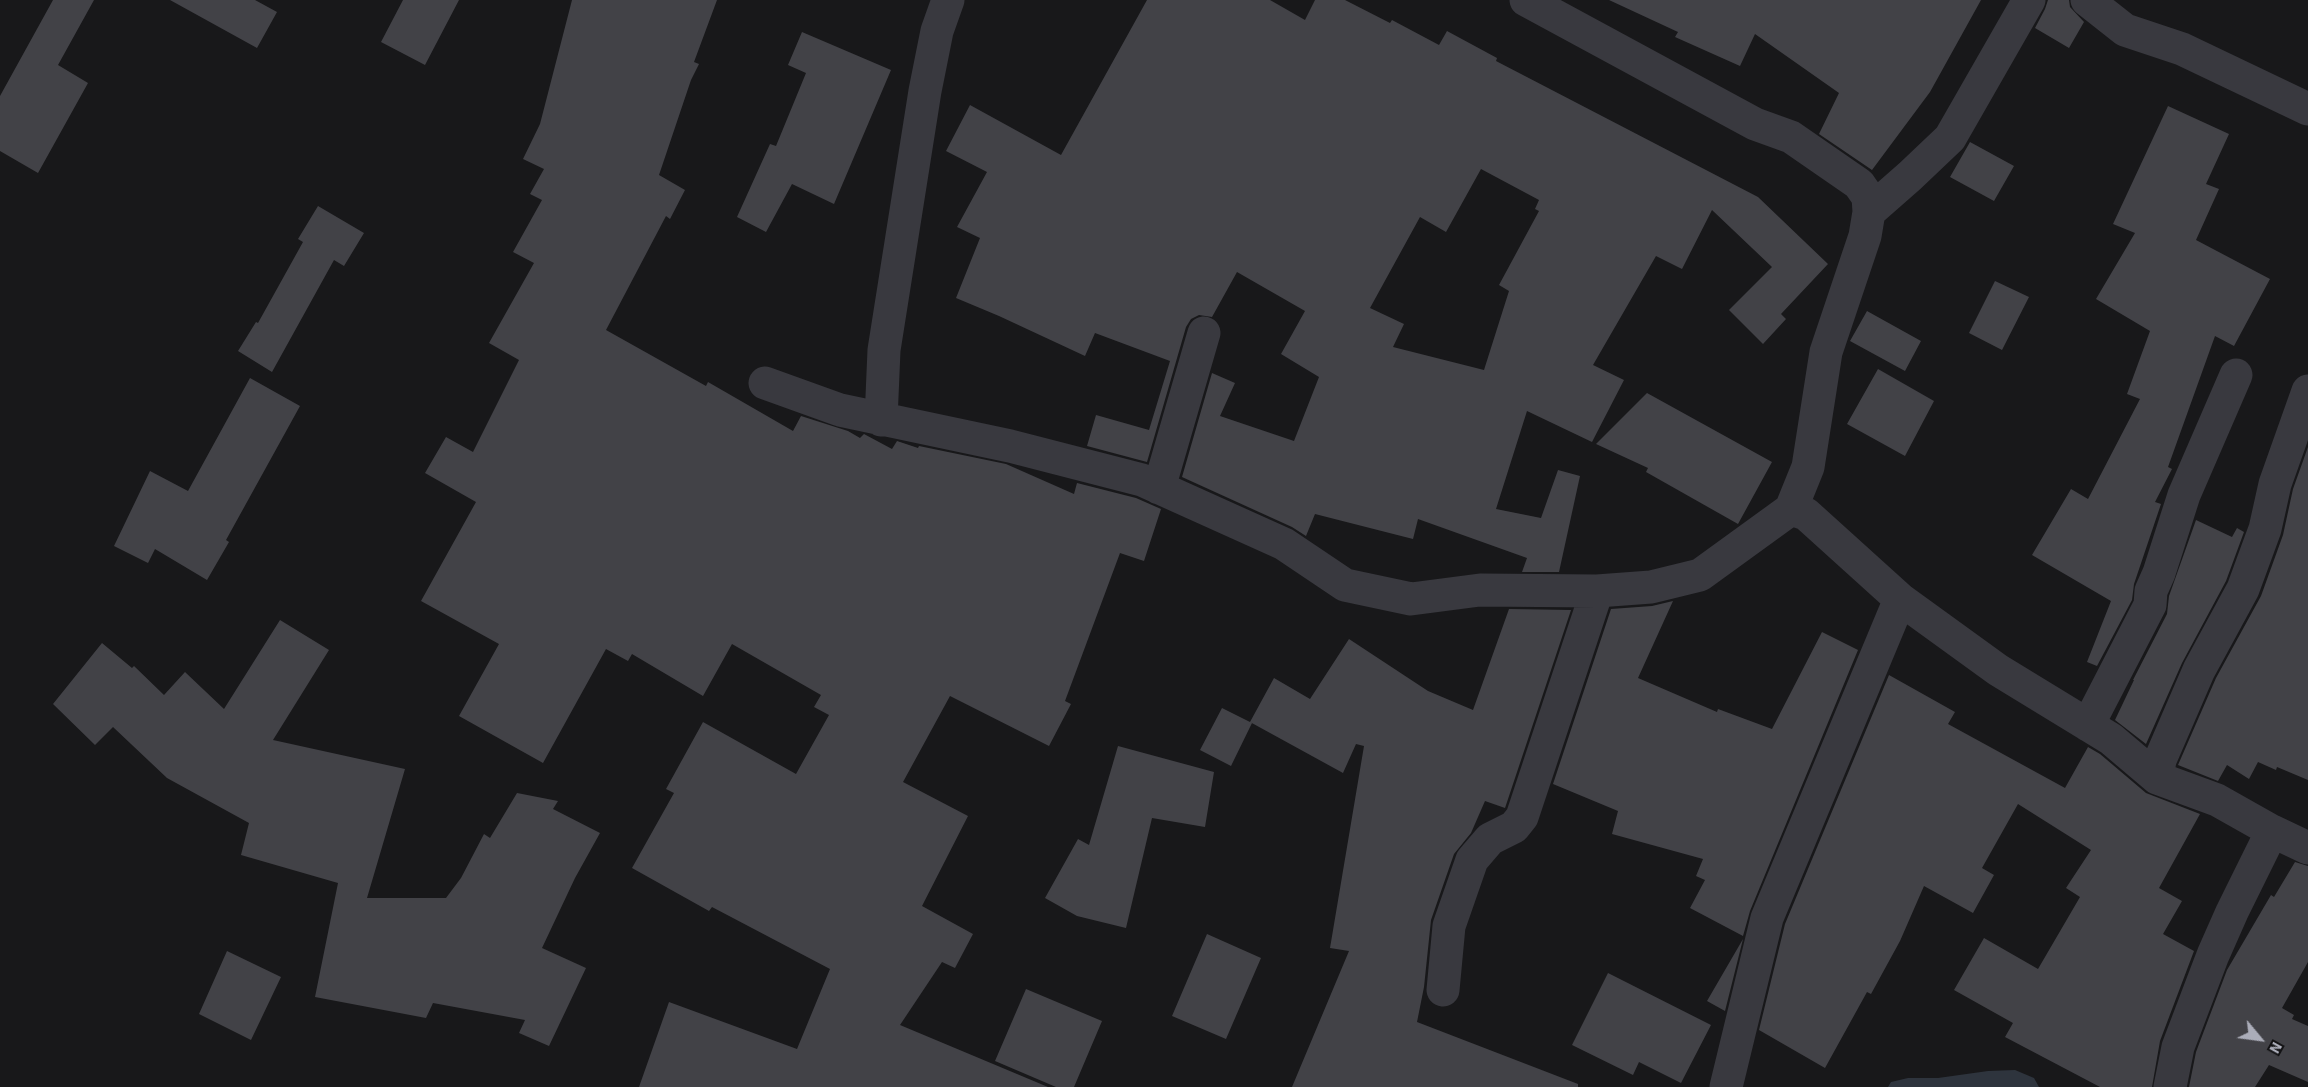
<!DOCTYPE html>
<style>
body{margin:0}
#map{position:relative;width:2308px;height:1087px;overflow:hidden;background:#18181a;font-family:"Source Sans 3",sans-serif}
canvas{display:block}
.north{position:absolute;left:2230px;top:1009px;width:60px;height:60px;-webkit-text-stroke:4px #131315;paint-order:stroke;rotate:119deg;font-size:16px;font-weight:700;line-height:24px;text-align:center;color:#abadb9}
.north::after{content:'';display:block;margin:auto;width:21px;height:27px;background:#abadb9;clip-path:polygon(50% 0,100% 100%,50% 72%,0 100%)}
</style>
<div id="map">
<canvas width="2308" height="1087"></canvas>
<div class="north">N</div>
</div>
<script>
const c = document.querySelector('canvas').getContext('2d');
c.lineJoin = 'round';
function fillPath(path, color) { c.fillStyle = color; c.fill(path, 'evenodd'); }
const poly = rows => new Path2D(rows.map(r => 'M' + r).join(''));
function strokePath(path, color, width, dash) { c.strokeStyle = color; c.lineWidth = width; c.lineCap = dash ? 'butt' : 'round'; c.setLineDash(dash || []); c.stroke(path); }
fillPath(poly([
 [2015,1070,2034,1078,2039,1087,1888,1087,1891,1082,1908,1078,1938,1078,1988,1071]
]), '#2e343d');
fillPath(poly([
 [53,0,94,0,58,65,88,83,38,173,0,151,0,96],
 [170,0,255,0,277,12,257,48],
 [403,0,459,0,425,65,381,42],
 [572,0,717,0,694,62,699,64,691,80,659,175,685,190,670,219,666,216,606,330,706,386,708,382,793,431,801,416,848,431,860,438,864,434,892,449,897,441,918,448,919,446,1006,464,1074,494,1077,483,1136,498,1161,509,1144,561,1120,553,1065,701,1071,704,1049,746,950,696,903,782,968,816,922,906,973,934,955,968,942,962,900,1025,1048,1087,639,1087,669,1002,797,1049,830,969,712,907,709,911,632,868,674,793,666,789,703,722,796,774,829,715,814,707,821,695,732,644,703,696,632,654,628,661,606,649,543,763,459,716,499,644,421,601,476,502,425,473,446,437,473,452,519,360,489,343,534,263,513,252,542,200,530,194,544,169,523,159,540,124],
 [1147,0,1270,0,1305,20,1315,0,1345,0,1390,23,1392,20,1439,45,1447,31,1497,58,1496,61,1758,197,1828,264,1781,314,1786,319,1763,344,1729,310,1772,267,1712,210,1682,269,1656,256,1593,365,1624,380,1592,442,1527,411,1496,509,1541,518,1558,470,1580,476,1559,572,1522,572,1527,558,1418,519,1413,539,1315,514,1306,536,1292,527,1182,477,1212,373,1235,383,1220,416,1294,441,1319,377,1281,354,1305,311,1237,272,1212,317,1199,315,1191,319,1186,327,1147,462,1087,446,1096,415,1149,430,1170,361,1095,333,1085,356,999,316,956,298,980,238,957,227,987,172,946,151,970,105,1061,155],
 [1481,169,1539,200,1535,209,1539,211,1499,285,1509,291,1484,370,1393,347,1404,324,1370,308,1420,217,1446,232],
 [1609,0,1981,0,1930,92,1872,170,1819,134,1839,93,1755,34,1740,66,1675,37,1678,32],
 [2048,0,2069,0,2070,7,2084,22,2069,48,2035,28,2045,9],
 [802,32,891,70,834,204,792,184,766,232,737,217,770,144,776,146,806,73,788,65],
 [2168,106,2229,134,2206,184,2219,189,2196,240,2270,279,2234,346,2215,336,2168,467,2172,469,2155,502,2161,504,2134,584,2132,600,2097,666,2087,662,2111,601,2032,555,2071,489,2088,499,2140,399,2127,394,2150,331,2096,299,2135,233,2113,224],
 [1970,142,2014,166,1994,201,1950,177],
 [318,206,364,233,344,266,334,260,272,372,238,351,256,322,258,323,303,242,298,239],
 [1995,281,2029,297,2002,350,1969,333],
 [1867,311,1921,341,1905,371,1850,341],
 [1878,369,1934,401,1905,456,1847,424],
 [250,378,300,406,226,540,229,542,207,580,155,549,148,563,114,546,150,471,188,491],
 [1647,393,1772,462,1738,524,1646,472,1648,468,1596,444],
 [2308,447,2308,780,2277,767,2276,770,2258,762,2249,779,2227,765,2218,781,2178,765,2216,678,2261,596,2283,535,2293,489],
 [2196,520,2232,537,2237,528,2244,532,2226,581,2182,663,2146,744,2115,720,2134,680,2133,680,2167,614,2169,596],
 [1673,601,1638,678,1717,712,1718,709,1772,729,1822,632,1858,650,1750,911,1743,936,1690,908,1705,880,1696,876,1703,859,1612,834,1618,811,1553,784,1611,609,1652,606],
 [1509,609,1571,610,1505,808,1485,801,1471,833,1454,854,1431,920,1424,987,1417,1022,1578,1084,1578,1087,1292,1087,1349,951,1330,948,1364,746,1356,744,1343,773,1250,722,1274,678,1310,699,1349,639,1428,691,1473,710],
 [280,620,329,650,273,740,405,769,367,898,446,898,461,878,484,834,490,838,517,793,558,801,553,809,600,833,575,878,542,948,586,968,549,1046,519,1033,525,1020,433,1003,426,1018,315,997,338,883,241,855,249,823,167,778,113,727,95,745,53,704,102,643,132,668,134,666,164,695,185,672,224,709],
 [1889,675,1955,712,1948,724,2065,788,2088,747,2100,754,2146,793,2200,814,2159,888,2182,901,2163,934,2194,951,2160,1041,2152,1087,2100,1087,2005,1037,2013,1023,1954,990,1984,938,2038,969,2080,897,2066,888,2091,850,2018,804,1982,868,1994,875,1973,913,1924,886,1900,941,1871,994,1867,992,1825,1068,1759,1030,1785,924],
 [1222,708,1252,723,1231,766,1200,750],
 [1118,746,1214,772,1205,827,1152,818,1126,928,1077,916,1045,898,1078,839,1089,845],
 [2295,862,2308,866,2308,962,2282,1008,2294,1015,2292,1019,2308,1026,2308,1082,2269,1065,2255,1087,2189,1087,2196,1052,2227,970,2271,895,2274,897],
 [1207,934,1261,958,1226,1039,1172,1016],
 [1743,939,1725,1011,1707,1001],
 [227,951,281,977,251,1040,199,1014],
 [1608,973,1711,1025,1681,1083,1639,1062,1633,1075,1572,1045],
 [1026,989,1102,1021,1074,1087,1056,1087,995,1061]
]), '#424247');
strokePath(poly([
 [1526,0,1755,124,1791,137,1859,184,1868,197,1869,212,1865,236,1826,352,1808,467,1791,509,1806,514,1900,599],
 [2087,0,2125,30,2182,49,2308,109],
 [1869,212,1910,176,1950,138,2029,0],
 [765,383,840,410,1010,446,1142,480,1284,544,1345,585,1411,599,1480,590,1597,591,1651,587,1700,575,1791,509],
 [881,420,884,350,925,91,937,31,948,0],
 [1159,488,1204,333],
 [2088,725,2150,605,2151,591,2159,573,2184,495,2236,375],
 [2157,778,2160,760,2199,670,2243,589,2265,529,2275,484,2308,391],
 [1443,990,1449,926,1472,860,1490,839,1514,827,1522,817,1597,591],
 [1726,1087,1767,918,1900,599,1998,670,2111,739,2157,778,2217,800,2272,831,2308,848],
 [2170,1087,2178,1047,2213,955,2232,912,2272,831]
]), '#39393f', 33);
</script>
